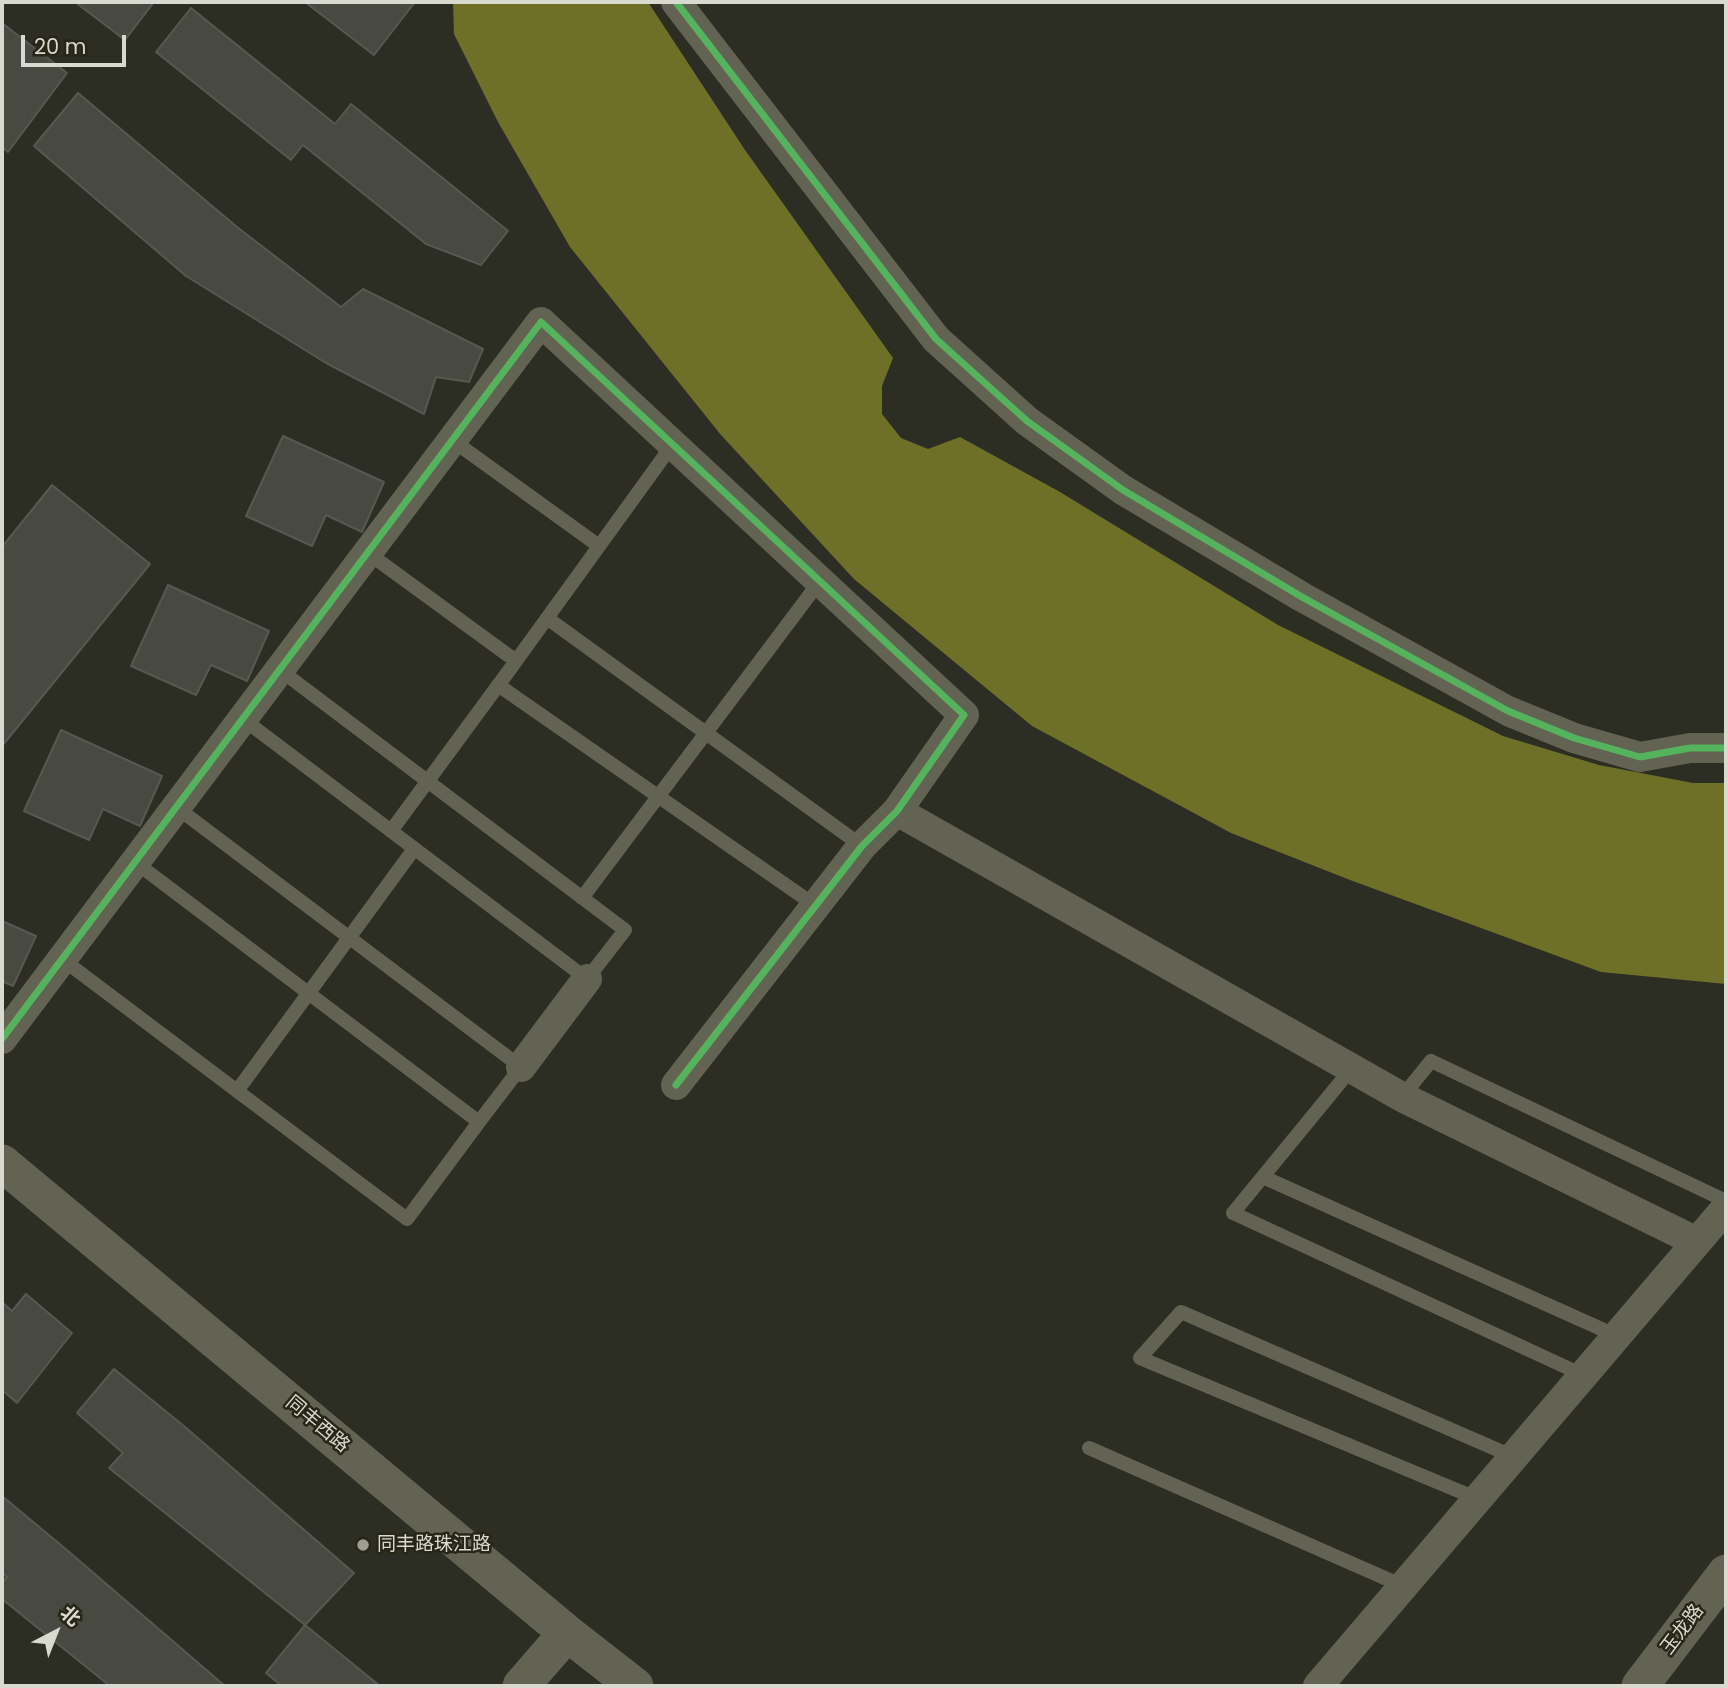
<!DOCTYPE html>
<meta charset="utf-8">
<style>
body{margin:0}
#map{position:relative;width:1728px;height:1688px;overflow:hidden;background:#2c2e24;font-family:Poppins,"Noto Sans SC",sans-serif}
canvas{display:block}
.frame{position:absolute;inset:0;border:4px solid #d8d9cf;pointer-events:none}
.north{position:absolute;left:21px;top:1597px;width:70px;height:70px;-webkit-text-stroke:5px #262717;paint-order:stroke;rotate:42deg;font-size:19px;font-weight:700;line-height:28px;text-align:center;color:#d8d9cf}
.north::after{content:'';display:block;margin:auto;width:24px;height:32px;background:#d8d9cf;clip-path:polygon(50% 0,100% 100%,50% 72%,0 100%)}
.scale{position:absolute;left:21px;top:35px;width:105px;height:32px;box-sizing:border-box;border:4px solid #d8d9cf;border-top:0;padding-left:9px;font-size:21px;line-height:24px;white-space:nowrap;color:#d8d9cf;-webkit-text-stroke:5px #262717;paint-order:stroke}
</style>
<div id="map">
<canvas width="1728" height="1688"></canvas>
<div class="frame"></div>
<div class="north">北</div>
<div class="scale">20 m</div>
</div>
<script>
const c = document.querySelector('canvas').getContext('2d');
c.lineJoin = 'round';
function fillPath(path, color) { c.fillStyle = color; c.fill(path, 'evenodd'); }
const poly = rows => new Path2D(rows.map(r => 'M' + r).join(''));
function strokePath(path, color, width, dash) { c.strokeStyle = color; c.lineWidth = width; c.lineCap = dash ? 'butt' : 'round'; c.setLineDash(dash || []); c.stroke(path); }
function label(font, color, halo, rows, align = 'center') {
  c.font = font + ' Poppins,"Noto Sans SC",sans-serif'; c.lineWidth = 5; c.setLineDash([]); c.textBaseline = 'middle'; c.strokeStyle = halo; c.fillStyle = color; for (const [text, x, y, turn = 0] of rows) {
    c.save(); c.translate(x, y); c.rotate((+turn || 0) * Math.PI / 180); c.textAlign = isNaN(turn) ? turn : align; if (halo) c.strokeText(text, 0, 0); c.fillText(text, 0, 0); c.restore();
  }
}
fillPath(poly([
 [453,2,648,2,745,150,893,358,882,386,882,414,901,438,928,449,960,437,1060,492,1278,625,1503,736,1599,765,1693,783,1726,783,1726,984,1601,972,1350,880,1231,833,1032,726,854,579,721,435,570,247,498,122,454,34]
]), '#6f7028');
const building = poly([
 [75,2,154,2,125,40,75,2],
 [305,2,415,2,374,55,305,2],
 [191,8,335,124,351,104,508,231,481,265,426,244,303,145,291,160,156,52,191,8],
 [2,23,67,73,8,152,2,147,2,23],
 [78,93,237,227,341,307,363,289,483,349,469,382,436,377,424,414,326,363,186,276,34,146,78,93],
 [283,436,384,482,362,532,326,515,312,546,246,516,283,436],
 [52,485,150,564,2,746,2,547,52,485],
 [168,585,269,631,247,681,211,665,196,695,131,666,168,585],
 [61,730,162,776,140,826,103,809,89,840,24,811,61,730],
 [2,921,36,936,13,986,2,981,2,921],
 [26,1294,72,1333,17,1403,2,1390,2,1302,12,1311,26,1294],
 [114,1369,185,1427,354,1573,305,1625,109,1468,123,1453,77,1413,114,1369],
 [2,1496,68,1551,225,1686,110,1686,2,1599,2,1583,7,1577,2,1573,2,1496],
 [305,1625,380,1686,282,1686,266,1673,305,1625]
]);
fillPath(building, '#484940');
strokePath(building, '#575850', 2);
strokePath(poly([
 [452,440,599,546],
 [368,553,516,661,391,831],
 [547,618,862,846],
 [516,661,673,444],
 [498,685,816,906],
 [243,719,587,979,625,930,280,670],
 [135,862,479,1122,521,1067,176,807],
 [582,898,820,581],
 [62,959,407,1219,479,1122],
 [1352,1068,1233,1213,1583,1375],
 [237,1091,414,849],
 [1402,1097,1431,1061,1726,1201],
 [1263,1177,1617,1336],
 [1089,1448,1403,1586],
 [1478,1499,1140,1358,1181,1312,1514,1457]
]), '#626353', 14);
strokePath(poly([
 [676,2,936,339,1027,421,1123,490,1302,597,1508,711,1574,738,1640,757,1690,748,1726,748],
 [897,811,1402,1097,1697,1242],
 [2,1039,541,322,964,715,897,811,862,846,676,1085],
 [521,1067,587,979],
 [1318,1686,1726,1208]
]), '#626353', 30);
strokePath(poly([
 [2,1163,567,1633,635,1686],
 [521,1686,567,1633],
 [1640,1686,1726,1573]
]), '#626353', 37);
strokePath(poly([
 [676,2,936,339,1027,421,1123,490,1302,597,1508,711,1574,738,1640,757,1690,748,1726,748],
 [2,1039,541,322,964,715,897,811,862,846,676,1085]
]), '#56b35d', 7);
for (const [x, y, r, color] of [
 [363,1545,7,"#9c9d93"]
]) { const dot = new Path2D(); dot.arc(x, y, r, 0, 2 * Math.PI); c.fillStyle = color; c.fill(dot); strokePath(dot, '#262717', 2.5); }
label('19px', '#d8d9cf', '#262717', [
 ["同丰西路",317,1425,40],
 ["玉龙路",1683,1630,-53]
]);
label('19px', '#d8d9cf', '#262717', [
 ["同丰路珠江路",377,1545]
], 'left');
</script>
